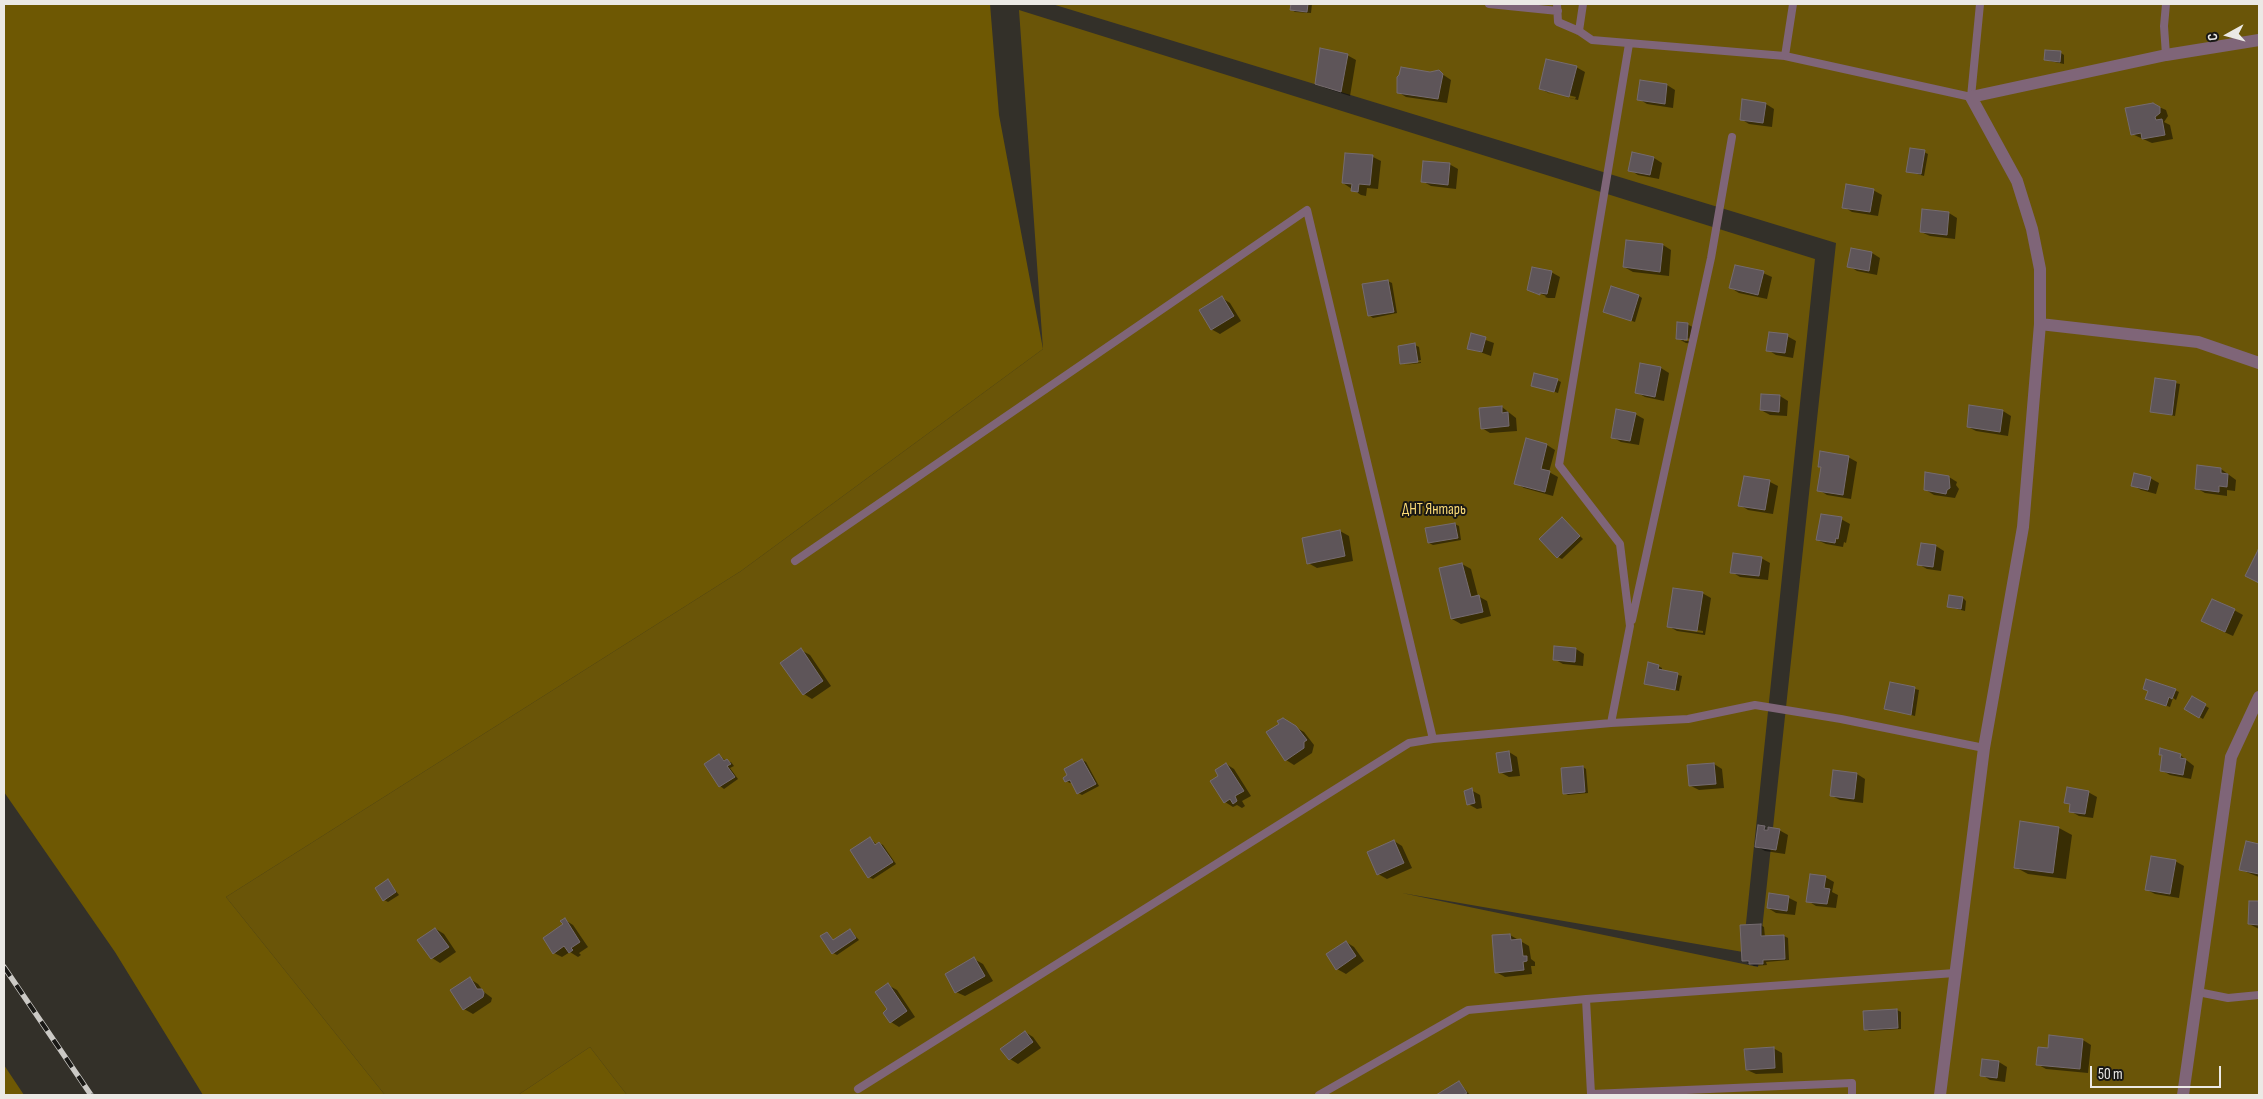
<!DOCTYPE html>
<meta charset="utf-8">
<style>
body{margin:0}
#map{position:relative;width:2263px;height:1099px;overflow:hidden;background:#333029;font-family:"Sofia Sans Condensed",sans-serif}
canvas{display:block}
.frame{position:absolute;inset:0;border:5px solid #ebe9e5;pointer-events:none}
.north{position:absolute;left:2203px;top:10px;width:50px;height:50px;-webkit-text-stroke:4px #191815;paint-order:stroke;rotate:263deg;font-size:14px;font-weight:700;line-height:20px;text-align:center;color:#ebe9e5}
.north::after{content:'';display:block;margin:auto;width:18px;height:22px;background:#ebe9e5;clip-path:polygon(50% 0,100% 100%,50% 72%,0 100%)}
.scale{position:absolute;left:2090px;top:1066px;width:131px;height:22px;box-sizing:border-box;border:2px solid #ebe9e5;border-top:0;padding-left:6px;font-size:15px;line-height:18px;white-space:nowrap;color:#ebe9e5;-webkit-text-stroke:4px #191815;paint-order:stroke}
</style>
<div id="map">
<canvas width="2263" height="1099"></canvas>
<div class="frame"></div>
<div class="north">С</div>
<div class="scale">50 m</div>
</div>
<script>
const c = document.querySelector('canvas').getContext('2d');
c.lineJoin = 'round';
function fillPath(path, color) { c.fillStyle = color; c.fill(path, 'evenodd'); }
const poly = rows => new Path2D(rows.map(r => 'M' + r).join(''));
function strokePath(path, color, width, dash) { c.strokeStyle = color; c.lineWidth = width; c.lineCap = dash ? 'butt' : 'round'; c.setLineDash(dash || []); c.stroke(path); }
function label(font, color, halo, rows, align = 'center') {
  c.font = font + ' "Sofia Sans Condensed",sans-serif'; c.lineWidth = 4; c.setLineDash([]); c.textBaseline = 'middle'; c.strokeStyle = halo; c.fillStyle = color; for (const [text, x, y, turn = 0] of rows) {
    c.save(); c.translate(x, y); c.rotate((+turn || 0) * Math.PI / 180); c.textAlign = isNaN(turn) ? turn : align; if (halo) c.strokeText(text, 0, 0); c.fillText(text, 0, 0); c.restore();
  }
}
fillPath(poly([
 [1052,4,2259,4,2259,1095,627,1095,590,1047,518,1095,385,1095,226,897,741,571,1043,349,1019,10,1815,259,1743,952,1402,893,1758,967,1836,243]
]), '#6a5508');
fillPath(poly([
 [4,4,990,4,999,115,1043,349,741,571,226,897,385,1095,203,1095,115,952,4,792],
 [590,1047,627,1095,518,1095],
 [4,1065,24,1095,4,1095]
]), '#6e5803');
fillPath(poly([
 [1292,4,1312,4,1311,13,1295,12,1292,10],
 [2061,53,2064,55,2064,64,2045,60],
 [1347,55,1356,60,1350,96,1325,88,1316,83],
 [1576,67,1585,72,1578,100,1549,93,1540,89],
 [1548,90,1576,97,1575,99,1548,93],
 [1439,72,1451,80,1447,103,1406,97,1398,92,1430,73],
 [1667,85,1675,90,1673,108,1647,104,1639,99],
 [1766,104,1774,109,1772,127,1749,124,1741,119],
 [2152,104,2166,110,2168,116,2164,122,2170,125,2173,139,2152,143,2132,134],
 [1924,152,1928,154,1924,176,1907,171],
 [1373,157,1381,161,1378,189,1367,188,1366,196,1361,195,1343,183],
 [1654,158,1662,163,1659,179,1638,175,1630,170],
 [1449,164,1458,169,1456,189,1431,186,1422,181],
 [1873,190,1882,195,1878,216,1852,212,1844,207],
 [1949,213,1957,218,1955,239,1930,236,1921,232],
 [1627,241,1663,245,1671,250,1669,276,1633,272,1624,267],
 [1872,253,1880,258,1877,275,1857,271,1849,266],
 [1551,272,1560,277,1555,298,1548,298,1545,297,1546,296,1536,292,1536,294,1529,290],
 [1763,273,1772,277,1767,299,1739,293,1731,288],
 [1388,281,1392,283,1397,313,1373,318,1369,315],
 [1639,296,1642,298,1635,322,1604,312],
 [1222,298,1230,303,1241,321,1220,334,1211,329],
 [1687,324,1696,329,1695,344,1686,343,1677,338],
 [1684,338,1693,339,1693,341,1684,341],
 [1472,335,1494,343,1491,356,1469,348],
 [1787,336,1796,341,1793,358,1776,355,1768,350],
 [1415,345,1419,347,1421,360,1402,364],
 [1421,362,1421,363,1404,365],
 [1661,368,1669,373,1664,401,1645,397,1636,392],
 [2156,379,2180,384,2175,416,2151,411],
 [1557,380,1561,382,1558,393,1533,385],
 [1780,396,1788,401,1787,416,1770,415,1761,410],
 [1502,407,1516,418,1517,431,1490,433,1482,428],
 [2003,411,2011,416,2008,436,1976,431,1968,427],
 [1635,414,1644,419,1639,445,1621,442,1612,437],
 [1527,440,1547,445,1555,450,1549,472,1558,477,1553,496,1524,488,1516,483],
 [1848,457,1857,462,1851,499,1827,495,1819,490],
 [2221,469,2236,480,2235,491,2227,490,2227,496,2205,493,2196,488],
 [1949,477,1957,482,1956,485,1959,489,1955,498,1934,495,1926,490],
 [2150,478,2159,483,2156,494,2141,490,2132,485],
 [1770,482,1778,486,1773,514,1748,510,1740,505],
 [1562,519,1583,539,1562,559,1558,557],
 [1841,519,1850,524,1846,543,1844,542,1843,547,1826,544,1817,540],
 [1455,524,1459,526,1461,540,1433,545,1429,543],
 [1340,531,1349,536,1353,561,1317,568,1308,563],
 [1922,544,1936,546,1944,551,1941,571,1927,569,1918,564],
 [1761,558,1770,563,1768,580,1740,577,1732,572],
 [1462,564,1471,569,1478,596,1487,601,1491,616,1461,624,1452,619],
 [1702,593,1711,598,1705,635,1677,631,1668,626],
 [1676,627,1703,631,1703,633,1676,629],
 [1963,598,1966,601,1965,611,1949,607],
 [2234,610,2243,615,2233,636,2211,626],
 [1555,647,1576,649,1584,654,1583,666,1563,664,1554,659],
 [801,650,810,655,831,686,812,699,804,694],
 [1658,666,1662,668,1662,671,1682,676,1679,691,1645,683],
 [1891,683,1919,690,1915,716,1885,708],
 [2175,690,2179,692,2176,700,2173,698,2170,707,2150,700,2149,691],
 [2192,698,2209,708,2203,719,2186,709],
 [1283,720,1304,732,1314,745,1312,753,1294,765,1286,760,1281,724],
 [1509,752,1517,757,1520,776,1509,777,1500,772],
 [719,755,726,761,731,762,734,766,730,768,738,779,724,789,720,786],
 [2180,755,2194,766,2191,779,2170,775,2161,770,2164,756],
 [1082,760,1086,762,1099,786,1082,795,1078,793,1072,782,1070,783,1066,781],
 [1226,764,1234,769,1251,796,1242,801,1245,806,1242,808,1237,805,1233,807,1225,802,1220,776],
 [1714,764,1722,769,1724,788,1699,790,1691,786],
 [1583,767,1586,769,1588,793,1568,795,1564,793],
 [1857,774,1865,779,1863,803,1840,800,1832,796],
 [1471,790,1480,795,1482,808,1477,809,1468,804],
 [2088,792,2097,797,2093,818,2079,816,2070,811,2071,805,2065,802],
 [1764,828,1769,830,1779,830,1788,835,1785,854,1765,851,1756,846],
 [2059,828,2072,835,2066,879,2028,874,2015,867],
 [870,838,877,845,879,843,883,845,896,864,873,879,869,877],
 [1394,841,1402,846,1412,868,1387,879,1378,874],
 [2246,843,2259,845,2259,877,2241,870],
 [2175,861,2184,866,2179,898,2155,894,2147,890],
 [1825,877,1834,882,1832,892,1838,895,1836,908,1816,906,1808,901],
 [388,881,399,895,388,902,384,900],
 [1770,895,1789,898,1797,902,1795,915,1776,913,1768,908],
 [2250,902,2259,903,2259,929,2249,924],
 [565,920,573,925,588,947,579,953,581,955,578,957,570,952,562,957,554,953],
 [1760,925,1764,927,1765,937,1784,936,1788,938,1789,960,1766,962,1767,965,1754,966,1743,960],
 [436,929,444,934,456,952,440,963,432,958],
 [850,930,859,940,837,955,833,953,827,933,834,941],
 [1510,935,1529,946,1531,959,1535,962,1535,966,1531,966,1532,974,1505,977,1496,972],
 [1346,942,1354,947,1364,961,1346,974,1337,969],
 [974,959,983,964,993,981,965,996,956,992],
 [470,979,478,984,484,992,492,998,491,1002,473,1014,464,1009],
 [888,985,897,990,915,1017,899,1027,891,1022],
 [1897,1010,1901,1012,1901,1029,1869,1031,1866,1029],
 [1025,1032,1033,1037,1041,1048,1018,1064,1010,1059],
 [2083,1040,2091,1045,2088,1073,2046,1069,2037,1064,2049,1049],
 [1773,1048,1782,1053,1783,1073,1756,1074,1747,1070],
 [1999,1062,2007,1067,2005,1082,1990,1080,1982,1075],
 [1459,1082,1470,1095,1439,1095]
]), '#0007');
const building = poly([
 [1291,4,1308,4,1307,12,1290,10,1291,4],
 [1320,48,1348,54,1341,92,1315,84,1320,48],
 [2045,50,2061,51,2060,62,2044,60,2045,50],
 [1546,59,1577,66,1569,97,1539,89,1546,59],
 [1401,67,1430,72,1439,70,1443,74,1438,99,1397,93,1397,77,1399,75,1401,67],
 [1640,80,1667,84,1665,104,1637,100,1640,80],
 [1742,99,1766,103,1763,123,1740,120,1742,99],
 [2153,103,2160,107,2160,113,2155,117,2156,120,2162,119,2165,135,2142,139,2141,133,2131,135,2125,108,2153,103],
 [1910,148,1925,150,1921,174,1906,172,1910,148],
 [1632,152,1654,157,1650,175,1628,171,1632,152],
 [1345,153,1373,155,1370,185,1359,184,1358,192,1351,191,1352,184,1342,183,1345,153],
 [1423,161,1450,163,1448,185,1421,182,1423,161],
 [1846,184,1874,189,1870,212,1842,208,1846,184],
 [1922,209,1949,212,1947,235,1920,232,1922,209],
 [1626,240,1663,244,1660,272,1623,267,1626,240],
 [1851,248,1872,252,1869,271,1847,267,1851,248],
 [1735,265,1764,271,1758,295,1729,288,1735,265],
 [1532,267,1552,271,1547,294,1540,293,1540,295,1527,290,1532,267],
 [1388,280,1394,312,1368,316,1362,284,1388,280],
 [1611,286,1639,295,1631,321,1603,312,1611,286],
 [1222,296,1234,316,1211,330,1199,310,1222,296],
 [1677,322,1688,323,1687,340,1676,339,1677,322],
 [1769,332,1788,334,1785,353,1766,351,1769,332],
 [1471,333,1486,337,1482,352,1467,349,1471,333],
 [1415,343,1418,362,1400,364,1398,346,1415,343],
 [1640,363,1661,367,1655,397,1635,393,1640,363],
 [1534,373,1558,379,1554,392,1531,386,1534,373],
 [2155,378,2176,381,2172,415,2150,412,2155,378],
 [1761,394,1780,395,1779,412,1760,410,1761,394],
 [1969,405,2003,410,2000,432,1967,427,1969,405],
 [1502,406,1502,413,1508,412,1509,426,1481,429,1479,408,1502,406],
 [1616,409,1636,413,1630,441,1611,438,1616,409],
 [1526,438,1547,444,1541,469,1550,471,1545,492,1514,484,1526,438],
 [1820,451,1849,456,1843,495,1817,491,1821,467,1818,467,1820,451],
 [2197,465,2221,468,2221,473,2228,474,2227,487,2219,486,2219,492,2195,489,2197,465],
 [1925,472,1949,476,1950,488,1947,490,1946,494,1924,490,1925,472],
 [2134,473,2151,477,2148,490,2131,486,2134,473],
 [1744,476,1770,480,1765,510,1738,506,1744,476],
 [1821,514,1842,517,1838,539,1836,538,1835,543,1816,540,1821,514],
 [1562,517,1580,536,1557,558,1539,539,1562,517],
 [1455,523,1458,538,1428,543,1425,528,1455,523],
 [1340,530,1345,556,1307,564,1302,538,1340,530],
 [1921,543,1936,545,1933,567,1917,565,1921,543],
 [2258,550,2259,551,2259,583,2245,576,2258,550],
 [1733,553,1762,557,1759,576,1730,573,1733,553],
 [1462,563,1471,597,1479,595,1483,612,1451,619,1439,568,1462,563],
 [1673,588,1703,592,1697,631,1667,627,1673,588],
 [1949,595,1963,597,1961,609,1947,607,1949,595],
 [2212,599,2235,609,2225,632,2201,621,2212,599],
 [1554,646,1576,648,1575,662,1553,660,1554,646],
 [801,648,823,681,803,695,780,663,801,648],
 [1648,662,1659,665,1658,669,1678,673,1675,690,1644,684,1648,662],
 [2146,679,2176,689,2172,699,2169,697,2166,706,2145,699,2148,691,2143,689,2146,679],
 [1890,682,1915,687,1911,715,1884,709,1890,682],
 [2192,696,2206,704,2199,718,2184,709,2192,696],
 [1283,718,1296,726,1307,740,1304,742,1304,748,1285,761,1266,732,1279,724,1277,721,1283,718],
 [2160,748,2181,754,2180,758,2186,759,2183,775,2160,771,2162,755,2159,755,2160,748],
 [1509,751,1512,771,1499,773,1496,753,1509,751],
 [719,754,724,761,727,759,731,764,727,766,735,777,719,787,704,764,719,754],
 [1082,759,1096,784,1077,794,1070,780,1065,782,1063,778,1067,775,1064,769,1082,759],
 [1226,763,1244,791,1235,796,1237,801,1233,804,1230,799,1224,803,1210,781,1218,776,1215,770,1226,763],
 [1714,763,1716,784,1689,786,1687,765,1714,763],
 [1583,766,1585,792,1563,794,1561,768,1583,766],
 [1833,770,1857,773,1854,799,1830,796,1833,770],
 [2067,787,2089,791,2085,814,2069,812,2070,804,2064,803,2067,787],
 [1472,788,1475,803,1467,805,1464,791,1472,788],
 [2020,821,2059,827,2053,873,2014,868,2020,821],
 [1758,825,1765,826,1764,830,1768,830,1768,827,1780,829,1776,850,1755,847,1758,825],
 [870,837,875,845,879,842,893,862,868,878,850,850,870,837],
 [1394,840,1404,863,1377,875,1367,852,1394,840],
 [2246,841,2259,844,2259,874,2239,870,2246,841],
 [2151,856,2176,860,2170,894,2145,890,2151,856],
 [1810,874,1826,876,1824,888,1830,889,1827,904,1806,902,1810,874],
 [388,879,396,892,383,901,375,888,388,879],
 [1769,893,1789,896,1787,911,1767,908,1769,893],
 [2249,901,2259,901,2259,925,2248,924,2249,901],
 [565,918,580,942,571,948,573,950,569,953,564,946,553,954,543,938,563,924,560,921,565,918],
 [1761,924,1761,936,1784,935,1785,959,1763,960,1763,964,1749,964,1749,961,1742,961,1740,925,1761,924],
 [435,928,449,947,431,959,417,940,435,928],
 [850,929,856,938,832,954,820,936,827,932,833,940,850,929],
 [1510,934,1511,940,1521,939,1523,956,1527,956,1527,961,1523,962,1524,970,1495,973,1492,935,1510,934],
 [1346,941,1356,956,1336,970,1326,954,1346,941],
 [974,957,985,976,955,993,945,974,974,957],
 [470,977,477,989,482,989,484,993,483,997,463,1010,450,990,470,977],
 [888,983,907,1011,890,1023,883,1013,887,1009,875,992,888,983],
 [1897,1009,1898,1028,1864,1030,1863,1011,1897,1009],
 [1025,1031,1033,1042,1009,1060,1000,1049,1025,1031],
 [2049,1035,2083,1039,2080,1069,2036,1065,2038,1047,2048,1048,2049,1035],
 [1774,1047,1775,1068,1746,1070,1744,1049,1774,1047],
 [1982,1059,1999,1061,1997,1078,1980,1076,1982,1059],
 [1459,1081,1467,1093,1463,1095,1436,1095,1459,1081]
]);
fillPath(building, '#5e5559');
strokePath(building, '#756b6f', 1);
strokePath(poly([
 [1489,4,1558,11],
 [1557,4,1558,22,1579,31,1592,40,1785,56,1971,97,1980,4],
 [2166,4,2164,26,2166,55],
 [1579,31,1583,4],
 [1629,44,1559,465,1620,544,1630,626,1611,723,1688,719,1755,705,1841,719,1984,748],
 [1785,56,1793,4],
 [795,561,1307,210,1433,739,1611,723],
 [1632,620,1711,258,1732,137],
 [2198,992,2228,998,2259,995],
 [1586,999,1591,1094,1852,1083,1852,1095],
 [858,1089,1409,743,1433,739],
 [1319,1095,1468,1010,1586,999,1955,973]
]), '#7f6578', 8);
strokePath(poly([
 [2040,324,2198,342,2259,363],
 [1940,1095,1984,748,2023,527,2040,324,2040,269,2032,229,2017,181,1971,97,2166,55,2259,40],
 [2183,1095,2231,757,2259,697]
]), '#7f6578', 12);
const rail = poly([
 [4,967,91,1095]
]);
strokePath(rail, '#cbc9c5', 5.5);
strokePath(rail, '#191815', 4, [11]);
label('15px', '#fbdb77', '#191815', [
 ["ДНТ Янтарь",1434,510]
]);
</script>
